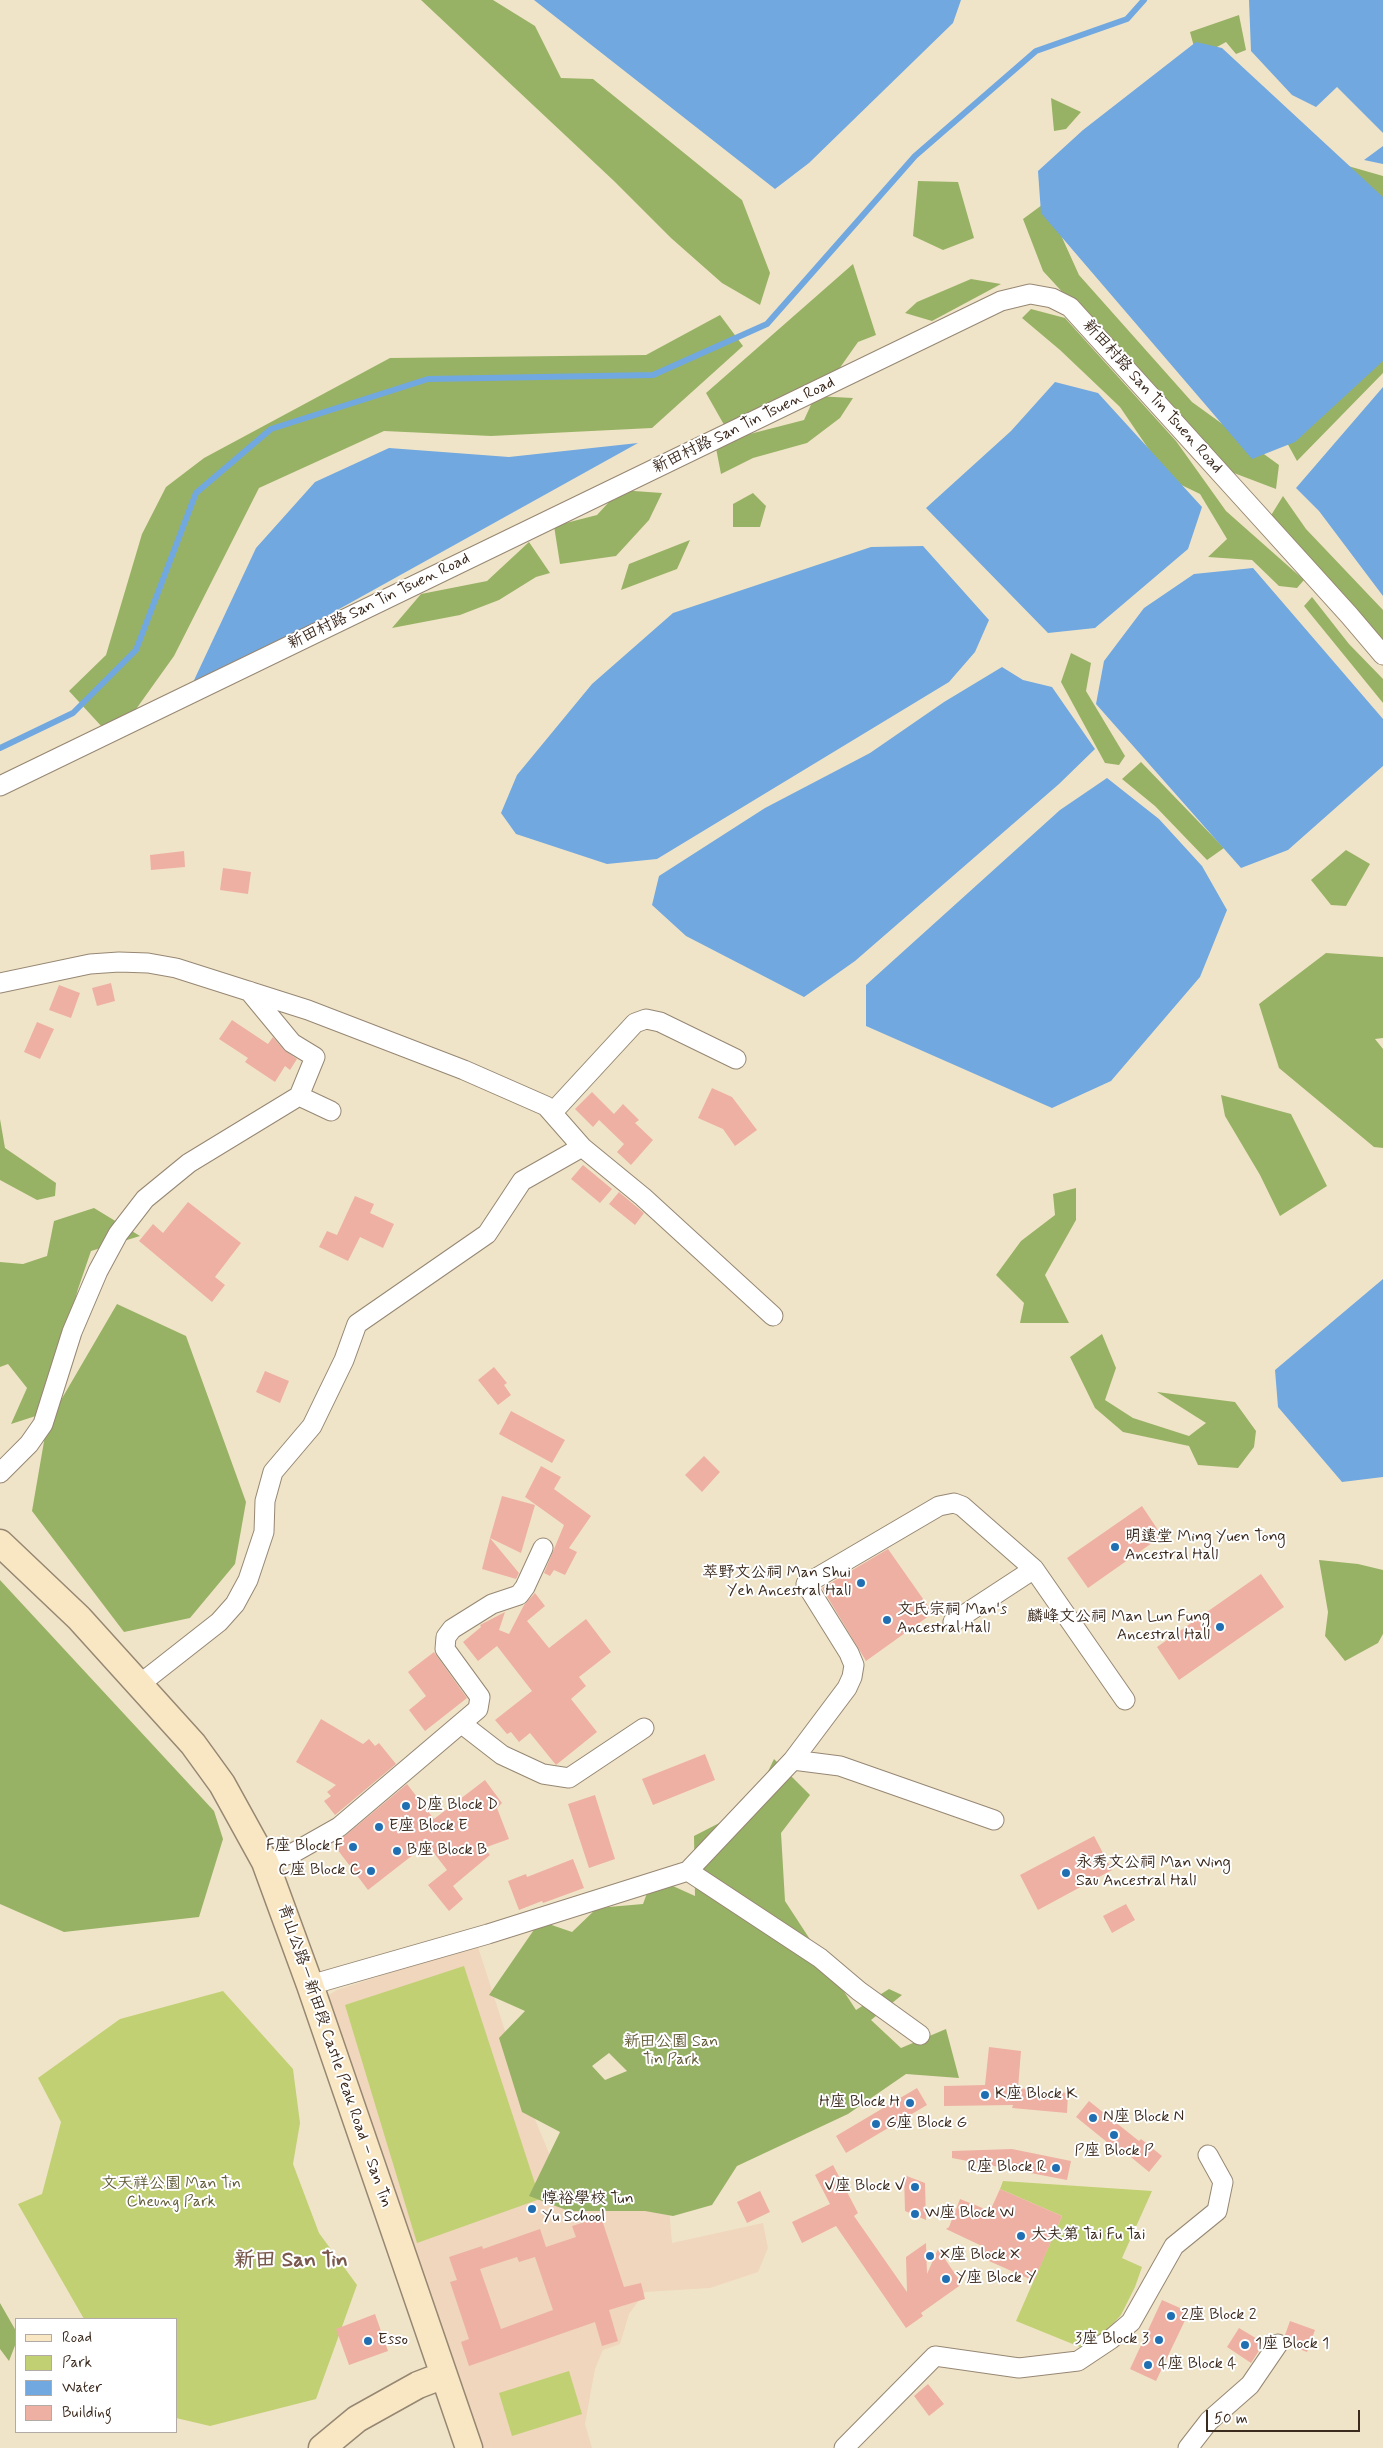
<!DOCTYPE html>
<meta charset="utf-8">
<style>
body{margin:0}
#map{position:relative;width:1383px;height:2448px;overflow:hidden;background:#f0e4c8;font-family:Mynerve,sans-serif}
canvas{display:block}
.legend{position:absolute;left:15px;top:2318px;width:162px;height:115px;box-sizing:border-box;background:#fff;border:1px solid #b1aaa5;margin:0;padding:6px 9px;list-style:none;font-size:15px;color:#3b2a1e}
.legend li{display:flex;align-items:center;gap:10px;height:25px}
.legend b{width:25px;border:1px solid #b1aaa5}
.scale{position:absolute;left:1206px;top:2410px;width:154px;height:22px;box-sizing:border-box;border:2px solid #3b2a1e;border-top:0;padding-left:6px;font-size:15px;line-height:18px;white-space:nowrap;color:#3b2a1e;-webkit-text-stroke:4px #fff;paint-order:stroke}
</style>
<div id="map">
<canvas width="1383" height="2448"></canvas>
<ul class="legend">
<li><b style="height:6px;background:#f9e7c3"></b>Road</li>
<li><b style="height:14px;background:#c1d073"></b>Park</li>
<li><b style="height:14px;background:#71a8e0"></b>Water</li>
<li><b style="height:14px;background:#eeb0a3"></b>Building</li>
</ul>
<div class="scale">50 m</div>
</div>
<script>
const c = document.querySelector('canvas').getContext('2d');
c.lineJoin = 'round';
function fillPath(path, color) { c.fillStyle = color; c.fill(path, 'evenodd'); }
const poly = rows => new Path2D(rows.map(r => 'M' + r).join(''));
function strokePath(path, color, width, dash) { c.strokeStyle = color; c.lineWidth = width; c.lineCap = dash ? 'butt' : 'round'; c.setLineDash(dash || []); c.stroke(path); }
function label(font, color, halo, rows, align = 'center') {
  c.font = font + ' Mynerve,"LXGW WenKai TC",sans-serif'; c.lineWidth = 4; c.setLineDash([]); c.textBaseline = 'middle'; c.strokeStyle = halo; c.fillStyle = color; for (const [text, x, y, turn = 0] of rows) {
    c.save(); c.translate(x, y); c.rotate((+turn || 0) * Math.PI / 180); c.textAlign = isNaN(turn) ? turn : align; if (halo) c.strokeText(text, 0, 0); c.fillText(text, 0, 0); c.restore();
  }
}
fillPath(poly([
 [477,1944,529,2105,566,2194,666,2172,672,2243,763,2223,768,2248,758,2272,710,2288,645,2292,629,2314,620,2344,603,2350,595,2369,585,2424,592,2448,475,2448,327,1996,337,1990]
]), '#efd6bc');
fillPath(poly([
 [464,1966,540,2199,417,2243,345,2005],
 [223,1991,293,2069,300,2123,293,2164,319,2233,357,2285,316,2399,210,2426,176,2418,176,2319,84,2319,18,2204,42,2194,61,2122,38,2078,120,2019],
 [1003,2181,1152,2191,1122,2258,1142,2267,1135,2287,1121,2315,1102,2336,1080,2347,1016,2321,1062,2216,1000,2189],
 [569,2371,582,2414,512,2436,499,2393]
]), '#c1d073');
fillPath(poly([
 [421,0,493,0,535,26,561,78,593,79,742,200,770,273,760,305,722,283,671,238,614,181],
 [1239,15,1246,50,1236,54,1226,42,1197,58,1190,32],
 [1051,98,1081,112,1066,129,1054,131],
 [1341,164,1383,176,1383,218],
 [918,181,958,182,974,238,943,250,913,236],
 [1046,202,1079,275,1192,402,1279,465,1276,489,1226,470,1043,271,1023,219],
 [853,264,876,335,858,342,832,379,727,430,706,393],
 [971,279,1001,284,932,321,905,313,917,302],
 [1031,309,1065,318,1176,441,1226,511,1304,580,1297,588,1279,586,1252,560,1208,557,1227,539,1200,494,1169,479,1120,407,1060,350,1022,318],
 [720,315,743,346,652,428,491,436,384,431,259,488,174,656,114,740,69,691,106,655,142,534,166,487,204,458,390,358,646,355],
 [1383,326,1383,373,1297,461,1280,430],
 [815,396,853,398,840,418,807,443,753,458,721,474,715,443,804,420],
 [620,490,662,493,649,520,616,556,560,564,554,526,597,515],
 [753,493,766,506,760,527,733,527,733,504],
 [1283,496,1306,529,1383,610,1383,647,1270,517],
 [690,540,677,569,621,590,629,564],
 [529,542,550,573,536,577,499,600,460,615,392,628,421,594,487,581],
 [1312,597,1349,644,1383,679,1383,703,1304,606],
 [1071,653,1091,663,1086,691,1125,756,1119,765,1105,763,1061,682],
 [1141,762,1224,848,1207,860,1155,806,1122,779],
 [1346,850,1370,864,1346,906,1331,905,1311,880],
 [1326,953,1383,957,1383,1038,1375,1039,1383,1049,1383,1148,1374,1147,1279,1068,1259,1004],
 [1221,1095,1291,1114,1327,1186,1280,1216,1260,1175,1225,1116],
 [0,1119,5,1148,56,1183,55,1196,37,1200,0,1180],
 [1076,1188,1076,1220,1045,1275,1069,1323,1020,1323,1024,1303,996,1275,1021,1241,1055,1215,1053,1194],
 [94,1208,140,1236,91,1251,78,1289,45,1413,11,1424,27,1388,8,1364,0,1367,0,1262,23,1264,47,1256,54,1221],
 [117,1304,186,1336,246,1502,235,1564,190,1618,124,1632,32,1511,47,1424],
 [1102,1334,1116,1368,1105,1400,1133,1418,1189,1436,1206,1423,1157,1392,1235,1402,1256,1431,1254,1447,1238,1468,1198,1465,1189,1446,1123,1432,1095,1408,1070,1357],
 [1319,1560,1358,1564,1383,1570,1383,1634,1378,1643,1345,1661,1325,1636,1328,1612],
 [0,1580,214,1811,223,1839,199,1917,64,1932,0,1904],
 [774,1759,810,1795,781,1833,785,1901,856,2010,889,1989,902,1995,871,2020,901,2048,946,2029,959,2078,906,2074,848,2114,737,2166,712,2205,673,2216,645,2211,569,2211,529,2196,560,2132,522,2112,499,2038,525,2011,489,1995,540,1921,572,1932,597,1908,643,1904,653,1877,695,1896,694,1836,729,1818,762,1784],
 [609,2053,627,2071,605,2080,592,2066],
 [0,2303,16,2331,16,2343,9,2361,0,2349]
]), '#98b265');
fillPath(poly([
 [534,0,961,0,953,23,809,163,775,189],
 [1249,0,1383,0,1383,133,1337,87,1316,107,1292,95,1251,51],
 [1196,42,1222,48,1383,197,1383,361,1295,442,1252,459,1041,213,1038,171,1083,130],
 [1383,146,1383,164,1364,160],
 [1055,382,1098,393,1202,507,1188,549,1095,628,1048,633,926,508,1011,431],
 [1383,387,1383,596,1319,511,1296,488],
 [638,443,188,693,256,548,315,482,389,448,509,457],
 [923,546,989,620,975,652,949,682,657,859,607,864,516,834,501,813,517,775,592,684,673,613,871,547],
 [1253,568,1383,719,1383,766,1288,850,1241,868,1096,704,1104,661,1144,608,1194,574],
 [1002,667,1023,680,1052,687,1095,749,1059,784,855,961,804,997,686,936,652,905,659,876,765,808,870,753,944,702],
 [1107,778,1159,819,1202,866,1227,910,1200,977,1111,1081,1052,1108,866,1026,866,985,1060,810],
 [1383,1279,1383,1477,1342,1482,1278,1407,1275,1370]
]), '#71a8e0');
strokePath(poly([
 [0,748,73,713,136,650,196,493,271,429,428,379,653,375,767,324,915,156,1036,51,1127,19,1144,0]
]), '#71a8e0', 6);
fillPath(poly([
 [184,851,185,867,151,870,150,855],
 [223,868,251,872,248,894,220,890],
 [111,983,115,1001,97,1006,92,988],
 [59,985,80,993,71,1018,49,1010],
 [232,1020,268,1044,273,1037,284,1050,297,1059,290,1070,285,1066,275,1082,245,1062,248,1058,219,1039],
 [37,1022,54,1029,40,1059,24,1052],
 [712,1088,732,1097,757,1130,735,1146,723,1129,698,1118],
 [592,1092,614,1114,623,1104,639,1120,635,1123,653,1140,631,1165,617,1152,624,1144,599,1120,593,1127,575,1109],
 [583,1165,612,1189,600,1203,571,1179],
 [619,1192,644,1213,635,1225,609,1204],
 [355,1196,374,1204,370,1213,394,1224,383,1248,360,1237,348,1261,319,1247,327,1231,337,1235],
 [188,1202,241,1243,215,1277,225,1285,212,1302,139,1241,153,1224,163,1233],
 [494,1367,507,1383,504,1385,511,1395,498,1405,478,1380],
 [265,1371,289,1381,280,1403,256,1392],
 [511,1411,565,1440,552,1463,499,1434],
 [704,1456,720,1472,702,1492,685,1475],
 [541,1466,561,1477,554,1489,591,1516,569,1548,577,1552,565,1575,554,1570,550,1576,544,1573,564,1525,525,1497],
 [502,1496,535,1505,521,1553,490,1538],
 [1142,1506,1162,1536,1088,1588,1067,1558],
 [490,1538,519,1573,516,1579,482,1569],
 [888,1549,933,1613,866,1661,822,1588],
 [1261,1574,1284,1607,1179,1680,1157,1647],
 [535,1593,545,1606,527,1621,549,1648,586,1619,611,1652,579,1677,586,1686,571,1699,597,1732,556,1765,530,1733,519,1742,511,1732,507,1734,495,1720,532,1691,497,1646,478,1661,463,1642,481,1627,480,1625,505,1612,499,1630,509,1634,524,1605],
 [434,1652,467,1698,425,1731,409,1710,426,1696,408,1672],
 [321,1719,363,1744,369,1739,375,1746,379,1743,396,1764,335,1815,324,1801,331,1796,327,1792,336,1785,296,1762],
 [705,1754,715,1780,653,1805,642,1779],
 [485,1780,502,1803,497,1808,509,1839,484,1848,490,1855,453,1886,463,1899,449,1911,428,1885,447,1870,427,1844,368,1890,334,1845,407,1784,434,1819],
 [595,1795,615,1859,589,1868,568,1804],
 [1094,1836,1112,1870,1038,1910,1020,1875],
 [573,1859,584,1888,543,1903,542,1901,519,1910,508,1881,526,1874,527,1877],
 [1126,1904,1135,1920,1112,1933,1103,1916],
 [989,2047,1021,2051,1018,2088,1068,2093,1067,2113,1012,2108,1013,2105,944,2106,944,2086,985,2085],
 [917,2088,927,2105,846,2153,836,2136],
 [1089,2101,1139,2141,1141,2139,1162,2156,1149,2172,1120,2148,1118,2151,1076,2117],
 [1012,2149,1071,2161,1067,2180,952,2158,952,2151],
 [833,2165,858,2213,854,2216,907,2292,906,2257,926,2243,927,2274,938,2249,962,2284,921,2313,923,2316,906,2328,836,2226,802,2243,792,2222,830,2204,815,2175],
 [904,2175,925,2183,926,2220,905,2211],
 [1000,2189,1062,2216,1034,2281,980,2257,984,2247,946,2229,949,2227,960,2199,990,2211],
 [760,2191,770,2212,747,2223,737,2202],
 [601,2217,624,2287,641,2283,645,2299,609,2310,618,2341,602,2346,595,2322,469,2366,461,2342,469,2339,450,2282,457,2280,449,2257,482,2246,483,2249,540,2229,546,2247,576,2237,572,2226],
 [517,2257,519,2262,535,2257,553,2310,501,2329,480,2269],
 [1162,2300,1189,2312,1156,2381,1130,2369],
 [375,2314,388,2351,349,2365,336,2329],
 [1290,2321,1315,2330,1307,2352,1289,2345,1285,2335],
 [1239,2328,1264,2343,1251,2363,1227,2347],
 [928,2384,944,2404,929,2416,914,2396]
]), '#eeb0a3');
const street = poly([
 [0,786,1001,301,1030,294,1052,298,1070,307,1349,615,1383,655],
 [0,983,90,964,119,962,148,963,176,968,308,1010,464,1070,546,1106,582,1147,643,1197,773,1316],
 [249,991,292,1043,315,1057,299,1096],
 [552,1113,635,1023,646,1019,660,1022,736,1059],
 [0,1473,29,1444,43,1424,72,1332,98,1271,118,1234,145,1199,189,1163,299,1096,331,1111],
 [953,1622,1034,1569],
 [140,1684,219,1622,235,1604,248,1580,264,1532,265,1501,273,1472,312,1426,344,1360,357,1324,487,1234,522,1181,582,1147],
 [462,1724,502,1755,543,1774,569,1778,644,1728],
 [793,1760,840,1766,994,1820],
 [265,1862,293,1853,339,1827,478,1709,480,1697,445,1649,446,1637,452,1629,492,1604,519,1595,525,1587,543,1548],
 [688,1871,820,1958,859,1991,920,2035],
 [310,1985,488,1934,688,1871,793,1760,847,1688,852,1677,854,1665,849,1653,806,1584,939,1506,954,1503,962,1506,1034,1569,1125,1700],
 [844,2448,935,2356,1019,2368,1078,2361,1111,2339,1131,2322,1174,2246,1217,2211,1223,2182,1208,2155],
 [1188,2448,1209,2421,1250,2385,1278,2344]
]);
const secondary = poly([
 [0,1543,79,1618,193,1744,222,1784,265,1862,310,1985,469,2448],
 [322,2448,357,2419,418,2385,444,2375]
]);
strokePath(street, '#968773', 21);
strokePath(secondary, '#968773', 29);
strokePath(street, '#fff', 19);
strokePath(secondary, '#f9e7c3', 26);
for (const [x, y, r, color] of [
 [1115,1547,5,"#1f6fb2"],
 [861,1583,5,"#1f6fb2"],
 [887,1620,5,"#1f6fb2"],
 [1220,1627,5,"#1f6fb2"],
 [406,1806,5,"#1f6fb2"],
 [379,1827,5,"#1f6fb2"],
 [353,1847,5,"#1f6fb2"],
 [397,1851,5,"#1f6fb2"],
 [371,1871,5,"#1f6fb2"],
 [1066,1873,5,"#1f6fb2"],
 [985,2095,5,"#1f6fb2"],
 [910,2103,5,"#1f6fb2"],
 [1093,2118,5,"#1f6fb2"],
 [876,2124,5,"#1f6fb2"],
 [1114,2135,5,"#1f6fb2"],
 [1056,2168,5,"#1f6fb2"],
 [915,2187,5,"#1f6fb2"],
 [532,2209,5,"#1f6fb2"],
 [915,2214,5,"#1f6fb2"],
 [1021,2236,5,"#1f6fb2"],
 [930,2256,5,"#1f6fb2"],
 [946,2279,5,"#1f6fb2"],
 [1171,2316,5,"#1f6fb2"],
 [1159,2340,5,"#1f6fb2"],
 [368,2341,5,"#1f6fb2"],
 [1245,2345,5,"#1f6fb2"],
 [1148,2365,5,"#1f6fb2"]
]) { const dot = new Path2D(); dot.arc(x, y, r, 0, 2 * Math.PI); c.fillStyle = color; c.fill(dot); strokePath(dot, '#fff', 2); }
label('16px', '#3b2a1e', '#fff', [
 ["新田村路 San Tin Tsuen Road",1152,397,48],
 ["新田村路 San Tin Tsuen Road",744,426,-26],
 ["新田村路 San Tin Tsuen Road",379,602,-26],
 ["青山公路－新田段 Castle Peak Road – San Tin",334,2056,71]
]);
label('16px', '#3b2a1e', '#fff', [
 ["明遠堂 Ming Yuen Tong",1125,1538],
 ["Ancestral Hall",1125,1556],
 ["萃野文公祠 Man Shui",851,1574,"right"],
 ["Yeh Ancestral Hall",851,1592,"right"],
 ["文氏宗祠 Man's",897,1611],
 ["Ancestral Hall",897,1629],
 ["麟峰文公祠 Man Lun Fung",1210,1618,"right"],
 ["Ancestral Hall",1210,1636,"right"],
 ["D座 Block D",416,1806],
 ["E座 Block E",389,1827],
 ["F座 Block F",343,1847,"right"],
 ["B座 Block B",407,1851],
 ["永秀文公祠 Man Wing",1076,1864],
 ["Sau Ancestral Hall",1076,1882],
 ["C座 Block C",361,1871,"right"],
 ["K座 Block K",995,2095],
 ["H座 Block H",900,2103,"right"],
 ["N座 Block N",1103,2118],
 ["G座 Block G",886,2124],
 ["P座 Block P",1114,2152,"center"],
 ["R座 Block R",1046,2168,"right"],
 ["V座 Block V",905,2187,"right"],
 ["惇裕學校 Tun",542,2200],
 ["Yu School",542,2218],
 ["W座 Block W",925,2214],
 ["大夫第 Tai Fu Tai",1031,2236],
 ["X座 Block X",940,2256],
 ["Y座 Block Y",956,2279],
 ["2座 Block 2",1181,2316],
 ["3座 Block 3",1149,2340,"right"],
 ["Esso",378,2341],
 ["1座 Block 1",1255,2345],
 ["4座 Block 4",1158,2365]
], 'left');
label('16px', '#635c38', '#fff', [
 ["新田公園 San",671,2043],
 ["Tin Park",671,2061],
 ["文天祥公園 Man Tin",171,2185],
 ["Cheung Park",171,2203]
]);
label('bold 21px', '#7a594d', '#fff', [
 ["新田 San Tin",291,2262]
]);
</script>
